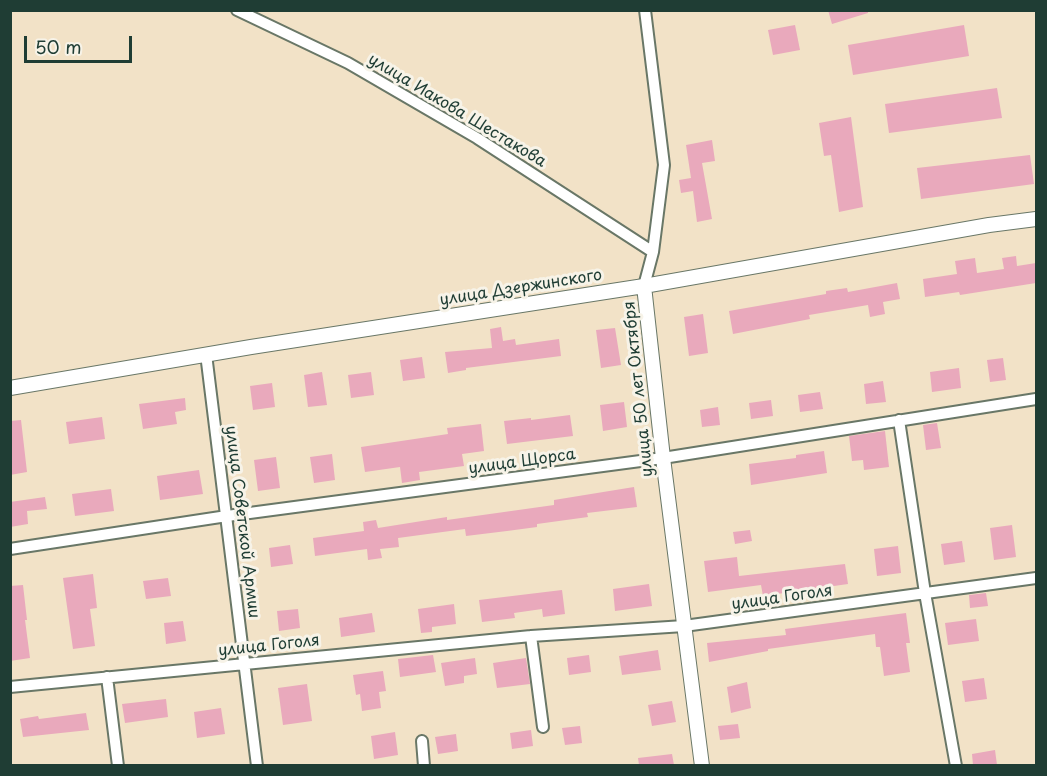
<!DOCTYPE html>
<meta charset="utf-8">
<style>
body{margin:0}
#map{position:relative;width:1047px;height:776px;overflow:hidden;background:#f2e2c7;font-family:"Playpen Sans",sans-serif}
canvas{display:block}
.frame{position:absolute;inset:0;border:12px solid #1f3d34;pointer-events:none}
.scale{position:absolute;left:24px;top:36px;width:108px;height:27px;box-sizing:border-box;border:3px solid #1f3d34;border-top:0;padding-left:8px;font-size:18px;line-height:21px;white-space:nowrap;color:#1f3d34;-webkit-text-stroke:4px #f7f3e8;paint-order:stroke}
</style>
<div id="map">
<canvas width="1047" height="776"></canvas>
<div class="frame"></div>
<div class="scale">50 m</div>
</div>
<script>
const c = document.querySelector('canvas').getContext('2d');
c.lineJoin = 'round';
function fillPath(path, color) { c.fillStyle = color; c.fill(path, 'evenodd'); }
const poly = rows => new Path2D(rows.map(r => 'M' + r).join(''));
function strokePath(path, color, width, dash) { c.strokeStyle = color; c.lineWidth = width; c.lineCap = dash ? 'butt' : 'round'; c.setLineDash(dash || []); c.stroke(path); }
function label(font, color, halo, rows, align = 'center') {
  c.font = font + ' "Playpen Sans",sans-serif'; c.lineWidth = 6; c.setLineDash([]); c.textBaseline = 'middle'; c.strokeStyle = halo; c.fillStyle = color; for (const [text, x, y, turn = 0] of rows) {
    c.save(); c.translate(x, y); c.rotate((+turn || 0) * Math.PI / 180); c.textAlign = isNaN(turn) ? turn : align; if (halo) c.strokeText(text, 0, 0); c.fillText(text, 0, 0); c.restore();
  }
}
fillPath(poly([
 [828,10,868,10,868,13,832,24],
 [795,25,800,50,773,55,768,30],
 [964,25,969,56,853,75,848,45],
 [997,88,1002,118,889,133,885,104],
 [851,117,863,207,839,212,831,155,824,156,819,123],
 [712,140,715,161,702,163,712,219,697,222,693,191,681,193,679,180,691,178,686,145],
 [1030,155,1034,184,921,199,917,168],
 [1016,256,1017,266,1036,263,1036,283,960,295,959,292,925,297,923,279,957,274,955,261,975,258,977,273,1004,269,1002,258],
 [897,283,900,299,883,302,885,314,870,317,868,305,809,315,810,319,733,334,729,311,826,294,826,291,847,288,848,292],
 [703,314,708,353,689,356,684,317],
 [501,327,503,341,515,339,516,345,559,339,561,356,466,368,466,370,448,373,445,352,492,348,490,329],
 [615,328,621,365,601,368,596,330],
 [422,357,425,378,403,381,400,360],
 [1003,358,1006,380,990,382,987,360],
 [959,368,961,388,932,392,930,372],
 [322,372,327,405,308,407,304,375],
 [371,372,374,395,351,398,348,375],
 [883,381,886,402,866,404,864,384],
 [272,383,275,407,253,410,250,386],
 [820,392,823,409,800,412,798,395],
 [185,398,186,410,175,412,177,424,143,429,139,404],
 [771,400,773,416,751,419,749,403],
 [624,402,627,427,603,431,600,405],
 [718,407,720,425,702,427,700,410],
 [570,415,573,436,507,444,504,421,531,418,531,420],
 [102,417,105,439,69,444,66,422],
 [21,420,27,472,10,475,10,421],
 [937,423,941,448,926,450,923,425],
 [481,424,484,451,462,454,464,466,419,472,420,480,402,483,400,467,365,472,361,447,448,434,447,428],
 [885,431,889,467,864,470,863,460,852,461,849,436],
 [824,451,827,473,751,485,749,464,796,458,796,455],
 [332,454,335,480,314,483,310,457],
 [276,457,280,488,258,491,254,460],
 [199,470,203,494,160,500,157,476],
 [634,487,637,507,587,513,588,517,537,524,537,527,507,531,466,536,465,529,398,538,399,547,380,549,382,558,368,560,367,549,315,556,313,538,364,531,363,522,376,520,378,528,447,517,447,520,554,505,554,500],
 [111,489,114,511,75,516,72,494],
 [45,497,47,509,27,511,28,524,10,527,10,502],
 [1012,525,1016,557,994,560,990,528],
 [750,530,752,541,735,544,733,532],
 [962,541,965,562,944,565,941,544],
 [290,545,293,564,271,567,269,548],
 [898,546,901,573,877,576,874,549],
 [737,557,739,576,845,564,848,584,763,596,761,585,708,592,704,561],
 [93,574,97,608,90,609,95,646,73,649,63,578],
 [168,578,171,596,146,599,143,581],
 [649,584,652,606,615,611,613,589],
 [23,585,27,620,25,620,30,658,10,661,10,586],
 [562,590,565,614,543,617,542,609,514,613,515,618,482,622,479,600],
 [986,593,988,606,970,608,969,595],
 [454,604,456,624,432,627,432,632,421,633,418,609],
 [298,609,300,628,279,631,277,611],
 [372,613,375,632,341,637,339,618],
 [906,613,910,643,906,643,910,672,884,676,880,647,876,647,875,634,768,649,768,651,709,662,707,643,786,635,785,629],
 [976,619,979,641,948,645,945,623],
 [183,621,186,641,166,644,164,623],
 [658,650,661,670,622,675,619,656],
 [433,655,436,672,400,677,398,659],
 [589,655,591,672,569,675,567,658],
 [475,658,477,674,464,676,464,683,445,686,441,663],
 [526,658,530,684,497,688,493,663],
 [383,671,386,691,379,692,381,708,362,711,360,694,356,695,353,675],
 [984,678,987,699,965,702,962,681],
 [747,682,751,708,731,713,727,687],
 [307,684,312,721,283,725,278,688],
 [166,699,168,717,125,723,122,704],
 [672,701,676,722,652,726,648,705],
 [221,708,225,734,197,738,194,712],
 [86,713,89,730,23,737,20,719,38,716,39,719],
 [738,724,740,738,720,740,718,726],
 [580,726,582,743,565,745,562,728],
 [531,730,533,746,512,749,510,733],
 [395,732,398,755,374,759,371,736],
 [456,734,458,751,438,754,435,737],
 [995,750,997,765,973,765,972,754],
 [672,754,674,765,639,765,638,758]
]), '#e9a9bc');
const minor = poly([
 [237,10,348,63,477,138,653,252],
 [644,286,653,252,664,165,645,10],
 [206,354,257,766],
 [899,420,925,593,956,766],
 [10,549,227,516,663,458,1036,399],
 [531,636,543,727],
 [107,677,118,766],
 [10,687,531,636,684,626,1036,578],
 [422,741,424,766]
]);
const tertiary = poly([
 [644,286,663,458,702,766],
 [10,388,251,347,644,286,989,225,1036,219]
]);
strokePath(minor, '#697767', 14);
strokePath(tertiary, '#697767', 16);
strokePath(minor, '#fff', 10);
strokePath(tertiary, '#fff', 14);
label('16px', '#1f3d34', '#f7f3e8', [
 ["улица Иакова Шестакова",457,111,31],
 ["улица Дзержинского",521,288,-9],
 ["улица 50 лет Октября",639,389,-96],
 ["улица Щорса",522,462,-8],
 ["улица Советской Армии",242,522,83],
 ["улица Гоголя",782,598,-8],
 ["улица Гоголя",269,646,-6]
]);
</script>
